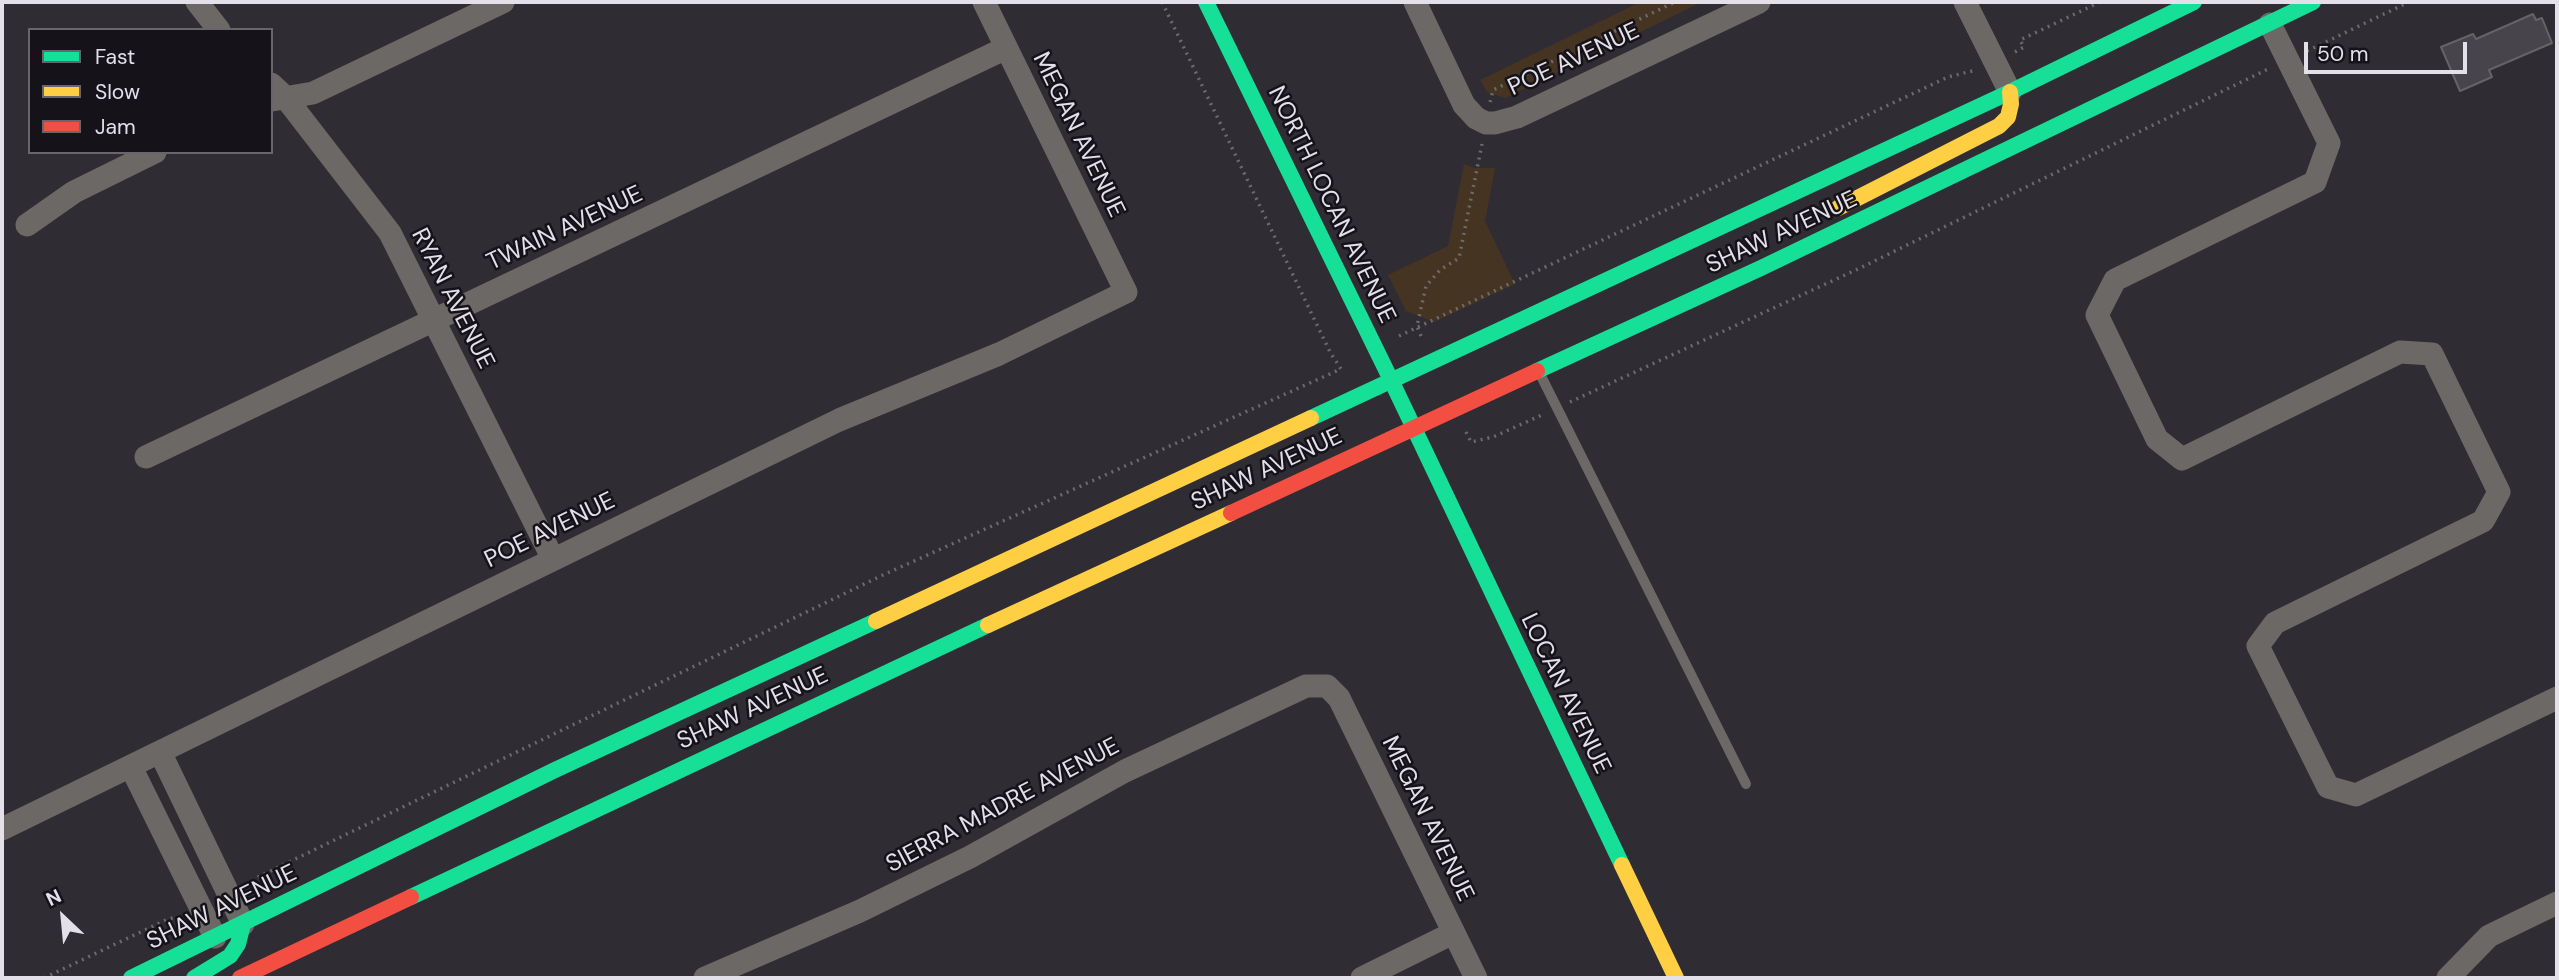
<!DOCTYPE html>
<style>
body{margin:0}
#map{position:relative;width:2559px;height:980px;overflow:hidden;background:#2f2c33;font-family:"DM Sans",sans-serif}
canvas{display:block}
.frame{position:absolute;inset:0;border:4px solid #e4e0e9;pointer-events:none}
.legend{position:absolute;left:28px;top:28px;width:245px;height:126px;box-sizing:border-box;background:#151319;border:2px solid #68656c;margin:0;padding:9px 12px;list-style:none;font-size:21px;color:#e4e0e9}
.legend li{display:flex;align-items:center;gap:14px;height:35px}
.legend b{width:35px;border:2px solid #68656c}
.north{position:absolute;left:28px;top:882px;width:70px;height:70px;-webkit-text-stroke:5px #151319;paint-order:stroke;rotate:334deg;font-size:19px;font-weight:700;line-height:28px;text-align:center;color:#e4e0e9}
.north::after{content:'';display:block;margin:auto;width:24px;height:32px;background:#e4e0e9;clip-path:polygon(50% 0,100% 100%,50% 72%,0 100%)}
.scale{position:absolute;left:2304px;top:42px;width:163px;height:32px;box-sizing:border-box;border:4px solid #e4e0e9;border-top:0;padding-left:9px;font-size:21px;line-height:24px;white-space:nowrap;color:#e4e0e9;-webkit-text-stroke:5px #151319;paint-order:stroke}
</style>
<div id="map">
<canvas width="2559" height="980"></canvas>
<div class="frame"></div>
<ul class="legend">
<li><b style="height:9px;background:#16e098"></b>Fast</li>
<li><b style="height:9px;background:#ffcf43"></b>Slow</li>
<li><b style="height:9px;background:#f24e42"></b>Jam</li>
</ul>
<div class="north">N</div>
<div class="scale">50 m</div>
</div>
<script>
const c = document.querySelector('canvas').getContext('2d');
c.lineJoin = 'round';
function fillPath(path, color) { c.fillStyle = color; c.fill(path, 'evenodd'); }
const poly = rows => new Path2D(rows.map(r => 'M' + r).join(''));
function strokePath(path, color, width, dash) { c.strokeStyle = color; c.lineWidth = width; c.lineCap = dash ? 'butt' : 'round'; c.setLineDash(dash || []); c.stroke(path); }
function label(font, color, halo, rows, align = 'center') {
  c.font = font + ' "DM Sans",sans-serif'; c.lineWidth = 5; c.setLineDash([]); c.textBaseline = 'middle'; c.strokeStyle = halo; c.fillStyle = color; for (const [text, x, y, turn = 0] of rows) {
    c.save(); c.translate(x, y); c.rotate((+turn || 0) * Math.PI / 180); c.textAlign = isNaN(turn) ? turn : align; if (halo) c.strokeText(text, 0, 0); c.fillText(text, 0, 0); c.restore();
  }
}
fillPath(poly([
 [1640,2,1702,2,1505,98,1487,92,1480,80],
 [1464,164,1474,168,1495,168,1485,221,1515,284,1434,322,1406,311,1388,275,1448,246]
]), '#463423');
const building = poly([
 [2533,14,2536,20,2542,18,2552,43,2489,70,2492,77,2460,91,2441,47,2473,34,2476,39,2533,14]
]);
fillPath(building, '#47454b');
strokePath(building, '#656268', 2);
strokePath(poly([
 [2307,51,2409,2],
 [2015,52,2024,47,2020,40,2100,2],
 [1490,102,1493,90,1675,2],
 [1399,336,1948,77,1976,70],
 [1421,336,1417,326,1426,286,1440,270,1459,258,1482,144],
 [1570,402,1858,269,2268,69],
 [1466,432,1471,442,1493,437,1544,414],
 [246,885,258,877,883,575,1341,369,1330,352,1162,2],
 [44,978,168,919,182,916]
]), '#6d6a6a', 3.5, [2, 5]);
strokePath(poly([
 [1540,374,1746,784]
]), '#6c6865', 10);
strokePath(poly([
 [197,2,219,30],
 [1415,2,1464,105,1476,118,1486,123,1495,123,1517,117,1759,2],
 [1965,2,2010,92],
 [2270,24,2329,143,2315,182,2115,280,2097,315,2157,439,2182,459,2400,352,2432,354,2499,492,2483,521,2275,623,2258,646,2328,787,2356,795,2557,698],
 [271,84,285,97,390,233,553,559],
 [272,100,313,93,503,2],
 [27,225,74,192,155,152],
 [146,457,1006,48],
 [160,752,243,924],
 [131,767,215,937],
 [2,829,839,420,999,354,1126,292,984,2],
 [705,978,860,911,970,857,1125,771,1306,686,1327,686,1339,698,1476,978],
 [1362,978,1453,933],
 [2448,978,2489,936,2557,903]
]), '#6c6865', 23);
strokePath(poly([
 [1206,2,1391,380,1622,865],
 [1537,371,1761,268,2313,2],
 [1311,418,2010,92,2194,2],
 [411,897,988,625],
 [131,978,555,770,876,621],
 [194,978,230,956,238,944,243,924]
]), '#16e098', 16);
strokePath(poly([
 [1838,208,1999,126,2008,117,2011,104,2010,92],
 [876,621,1311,418],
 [988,625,1231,513],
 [1622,865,1676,978]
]), '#ffcf43', 16);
strokePath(poly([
 [1231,513,1537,371],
 [240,978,411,897]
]), '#f24e42', 16);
label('24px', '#e4e0e9', '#151319', [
 ["POE AVENUE",1574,60,-25],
 ["MEGAN AVENUE",1078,135,64],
 ["NORTH LOCAN AVENUE",1331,205,64],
 ["TWAIN AVENUE",565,229,-25],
 ["SHAW AVENUE",1782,233,-25],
 ["RYAN AVENUE",452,299,63],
 ["SHAW AVENUE",1267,470,-25],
 ["POE AVENUE",550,531,-26],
 ["LOCAN AVENUE",1565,694,64],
 ["SHAW AVENUE",753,709,-25],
 ["SIERRA MADRE AVENUE",1003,806,-28],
 ["MEGAN AVENUE",1427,819,64],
 ["SHAW AVENUE",222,908,-26]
]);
</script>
